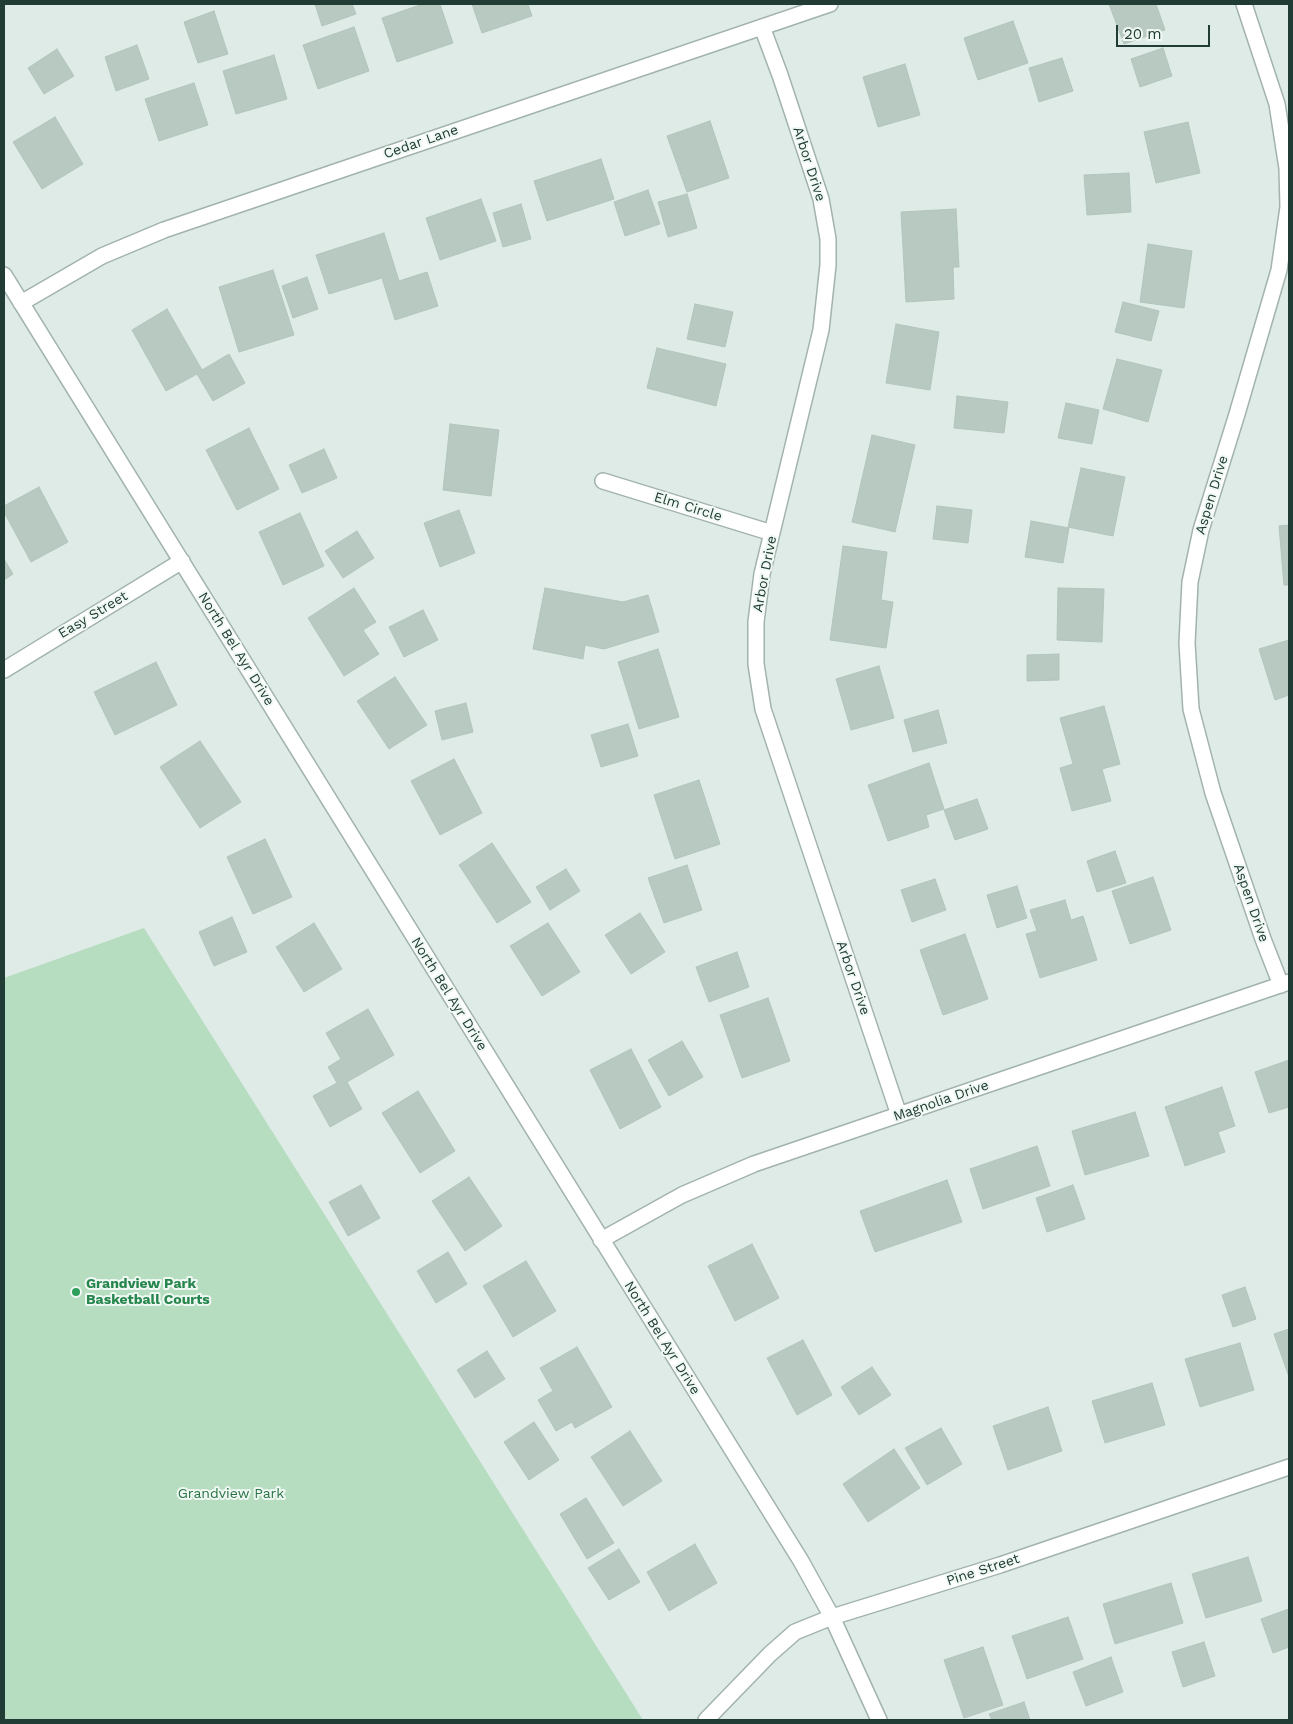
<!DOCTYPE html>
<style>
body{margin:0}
#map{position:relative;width:1293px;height:1724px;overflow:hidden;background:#dfebe6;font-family:"Work Sans",sans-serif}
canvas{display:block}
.frame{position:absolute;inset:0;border:5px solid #203c34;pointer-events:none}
.scale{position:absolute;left:1116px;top:25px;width:94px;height:22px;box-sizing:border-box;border:2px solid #203c34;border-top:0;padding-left:6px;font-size:15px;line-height:18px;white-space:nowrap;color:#203c34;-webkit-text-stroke:4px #f0f8f3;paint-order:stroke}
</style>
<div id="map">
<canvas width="1293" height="1724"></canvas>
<div class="frame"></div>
<div class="scale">20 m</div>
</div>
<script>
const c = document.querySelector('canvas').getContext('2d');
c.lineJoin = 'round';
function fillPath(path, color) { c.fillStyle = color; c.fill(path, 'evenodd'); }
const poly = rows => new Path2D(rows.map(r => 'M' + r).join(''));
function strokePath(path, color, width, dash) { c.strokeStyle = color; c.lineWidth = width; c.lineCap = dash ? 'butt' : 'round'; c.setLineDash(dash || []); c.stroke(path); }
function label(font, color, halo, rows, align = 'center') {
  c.font = font + ' "Work Sans",sans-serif'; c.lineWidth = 4; c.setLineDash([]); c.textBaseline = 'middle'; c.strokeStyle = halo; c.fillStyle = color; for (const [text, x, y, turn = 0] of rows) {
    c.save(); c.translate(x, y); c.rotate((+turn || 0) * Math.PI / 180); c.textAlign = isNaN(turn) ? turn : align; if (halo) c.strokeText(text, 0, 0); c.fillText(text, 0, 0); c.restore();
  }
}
fillPath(poly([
 [144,928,643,1720,4,1720,4,978]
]), '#b7ddc1');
const building = poly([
 [315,4,352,4,356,14,322,26,315,4],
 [423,4,440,4,453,43,397,62,382,18,423,4],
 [472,4,528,4,532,16,482,33,472,4],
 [1109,4,1156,4,1165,30,1124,44,1109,4],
 [214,11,228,54,198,63,184,22,214,11],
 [1013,21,1028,63,978,80,964,38,1013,21],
 [354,27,369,71,318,89,303,45,354,27],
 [137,45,149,79,116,91,105,57,137,45],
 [1163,48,1172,76,1140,87,1131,59,1163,48],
 [57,49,74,76,44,94,28,68,57,49],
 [274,55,287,99,236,114,223,71,274,55],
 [1062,58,1073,91,1039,102,1029,68,1062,58],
 [905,64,920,115,878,127,863,77,905,64],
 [194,83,208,125,159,141,145,99,194,83],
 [55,117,83,164,42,189,13,142,55,117],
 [710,121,729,178,687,192,667,136,710,121],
 [1188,122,1200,173,1156,183,1144,132,1188,122],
 [601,159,614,199,547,221,534,181,601,159],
 [1129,173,1131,212,1087,215,1084,175,1129,173],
 [648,190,660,224,625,236,614,202,648,190],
 [687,194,697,228,668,237,658,202,687,194],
 [481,199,496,241,440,260,426,218,481,199],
 [521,204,531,239,503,247,493,213,521,204],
 [956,209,959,267,953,267,954,299,906,302,901,212,956,209],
 [384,233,399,281,427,272,438,306,395,320,382,278,329,294,316,255,384,233],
 [1148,244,1192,251,1184,308,1140,302,1148,244],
 [273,270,294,335,239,352,219,287,273,270],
 [307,277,318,309,293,318,282,286,307,277],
 [1123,302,1159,311,1151,341,1115,332,1123,302],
 [695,304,733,312,725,347,687,339,695,304],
 [167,309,202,370,229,354,245,383,213,401,197,374,166,391,132,330,167,309],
 [896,324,939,332,930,390,886,383,896,324],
 [657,348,726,364,716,406,647,388,657,348],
 [1117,359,1162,370,1148,422,1103,409,1117,359],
 [957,396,1008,402,1004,433,954,428,957,396],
 [1066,403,1099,410,1092,444,1058,438,1066,403],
 [450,424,499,430,491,496,443,490,450,424],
 [249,428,279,489,237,510,206,450,249,428],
 [872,435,915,445,895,532,852,522,872,435],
 [324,449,337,478,302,493,289,465,324,449],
 [1081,468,1125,477,1113,536,1068,527,1081,468],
 [39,487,68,542,31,562,4,512,4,506,39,487],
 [937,506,972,510,968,543,933,539,937,506],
 [459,510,475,553,440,567,424,523,459,510],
 [300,513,324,566,283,585,259,532,300,513],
 [1031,521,1069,528,1063,563,1025,557,1031,521],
 [1289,525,1289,585,1284,585,1279,526,1289,525],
 [357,531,374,558,343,578,325,551,357,531],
 [843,546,887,552,881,600,893,602,886,648,830,640,843,546],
 [4,559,13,574,4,580,4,559],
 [354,588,376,622,363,630,379,654,344,676,308,618,354,588],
 [545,588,623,602,648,595,659,632,604,649,585,645,583,659,533,649,545,588],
 [1058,588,1104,589,1102,642,1057,640,1058,588],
 [423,610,438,640,404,657,389,627,423,610],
 [1289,640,1289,695,1275,700,1259,649,1289,640],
 [658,649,679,717,639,729,618,662,658,649],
 [1059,654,1059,680,1027,681,1027,655,1059,654],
 [156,662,177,705,115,735,94,692,156,662],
 [879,666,894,718,851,730,836,679,879,666],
 [395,677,427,725,389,749,357,701,395,677],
 [466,703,473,732,442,740,435,711,466,703],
 [1104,706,1120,764,1102,769,1111,801,1072,811,1060,768,1073,764,1060,718,1104,706],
 [938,710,947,743,913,752,904,720,938,710],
 [628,724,638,756,601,767,591,735,628,724],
 [200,741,241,802,200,828,160,767,200,741],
 [454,759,482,813,440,835,411,781,454,759],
 [929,763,944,809,926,815,929,827,888,841,868,785,929,763],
 [699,780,720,844,675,859,654,795,699,780],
 [977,799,988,829,955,840,944,810,977,799],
 [265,839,292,897,253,914,227,857,265,839],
 [492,843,531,902,497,923,459,865,492,843],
 [1115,851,1126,883,1097,892,1087,861,1115,851],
 [687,865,702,910,664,923,648,878,687,865],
 [566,869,580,891,550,910,536,887,566,869],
 [1153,877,1171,930,1130,944,1112,891,1153,877],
 [935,879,946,910,912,922,901,890,935,879],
 [1017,886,1027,918,997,928,987,895,1017,886],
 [1065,900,1071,920,1083,916,1097,960,1040,978,1026,934,1037,931,1030,910,1065,900],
 [640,913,665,952,631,974,605,935,640,913],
 [232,917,247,952,214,966,199,932,232,917],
 [314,923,342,969,304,992,276,947,314,923],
 [548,923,580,972,542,996,510,946,548,923],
 [965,934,988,999,943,1015,920,950,965,934],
 [737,952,749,987,709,1002,696,967,737,952],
 [768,998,790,1061,742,1078,720,1015,768,998],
 [368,1009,394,1055,347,1082,362,1109,330,1127,313,1096,337,1083,328,1067,341,1059,326,1033,368,1009],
 [682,1041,703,1077,669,1096,648,1060,682,1041],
 [631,1049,661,1107,620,1129,590,1070,631,1049],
 [1289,1060,1289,1107,1269,1113,1255,1072,1289,1060],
 [1222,1087,1235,1126,1218,1132,1225,1152,1185,1166,1165,1107,1222,1087],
 [418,1091,455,1151,420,1173,382,1113,418,1091],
 [1135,1112,1149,1156,1085,1175,1072,1131,1135,1112],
 [1037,1146,1050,1186,983,1209,970,1169,1037,1146],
 [469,1177,502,1226,465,1251,432,1201,469,1177],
 [947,1180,962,1222,875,1252,860,1211,947,1180],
 [361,1185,380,1218,348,1236,329,1202,361,1185],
 [1073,1185,1085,1219,1047,1232,1036,1198,1073,1185],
 [752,1244,779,1298,735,1321,708,1266,752,1244],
 [448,1252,467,1284,436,1303,417,1271,448,1252],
 [526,1261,556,1311,513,1337,483,1286,526,1261],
 [1245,1287,1256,1319,1233,1327,1222,1295,1245,1287],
 [1289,1329,1289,1377,1274,1334,1289,1329],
 [803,1340,832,1395,797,1415,767,1358,803,1340],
 [1240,1343,1254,1390,1200,1407,1185,1359,1240,1343],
 [577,1347,612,1407,575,1428,572,1422,556,1431,538,1400,553,1391,540,1368,577,1347],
 [487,1351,505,1379,475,1398,457,1370,487,1351],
 [872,1367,891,1395,859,1415,841,1387,872,1367],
 [1152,1383,1165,1425,1105,1443,1092,1401,1152,1383],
 [1048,1407,1062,1451,1008,1470,993,1426,1048,1407],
 [534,1422,559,1460,529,1480,504,1442,534,1422],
 [941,1428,962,1464,927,1485,905,1448,941,1428],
 [630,1431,662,1481,623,1506,591,1457,630,1431],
 [894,1449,920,1488,868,1522,843,1484,894,1449],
 [586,1498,614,1543,587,1559,560,1514,586,1498],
 [695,1544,717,1583,669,1611,647,1572,695,1544],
 [619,1549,640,1582,609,1600,588,1568,619,1549],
 [1248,1557,1262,1601,1206,1618,1192,1574,1248,1557],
 [1171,1583,1183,1623,1115,1644,1103,1604,1171,1583],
 [1289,1609,1289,1647,1273,1653,1261,1619,1289,1609],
 [1068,1617,1083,1659,1027,1679,1012,1636,1068,1617],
 [1204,1642,1215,1676,1183,1687,1172,1652,1204,1642],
 [983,1647,1003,1705,964,1718,944,1660,983,1647],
 [1111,1657,1123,1692,1086,1706,1073,1672,1111,1657],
 [1024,1702,1030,1720,992,1720,989,1714,1024,1702]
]);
fillPath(building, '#b7c9c1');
strokePath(building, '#b1c5bc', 1);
const minor = poly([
 [1244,4,1277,104,1287,168,1288,207,1279,270,1237,414,1201,530,1190,582,1187,643,1191,709,1213,793,1263,939,1281,985],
 [762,27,780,75,821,199,828,239,828,265,821,330,762,574,756,622,756,664,763,709,899,1115],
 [4,275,801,1561,832,1617,879,1720],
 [21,303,102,256,164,230,830,4],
 [603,481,772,533],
 [4,670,182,561],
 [601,1240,682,1195,754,1164,1289,982],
 [706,1720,770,1654,795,1632,832,1617,1000,1565,1289,1467]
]);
strokePath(minor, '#a2b3ad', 18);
strokePath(minor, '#fff', 15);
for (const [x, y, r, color] of [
 [76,1292,5,"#2e9e5b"]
]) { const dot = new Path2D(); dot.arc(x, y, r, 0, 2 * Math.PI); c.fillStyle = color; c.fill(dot); strokePath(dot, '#f0f8f3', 2); }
label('14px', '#203c34', '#f0f8f3', [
 ["Cedar Lane",421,142,-19],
 ["Arbor Drive",809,164,72],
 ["Aspen Drive",1212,495,-73],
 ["Elm Circle",688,507,17],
 ["Arbor Drive",765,574,-79],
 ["Easy Street",93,615,-31],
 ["North Bel Ayr Drive",236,649,58],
 ["Aspen Drive",1251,903,71],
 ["Arbor Drive",853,978,71],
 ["North Bel Ayr Drive",449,994,58],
 ["Magnolia Drive",941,1101,-19],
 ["North Bel Ayr Drive",662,1338,58],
 ["Pine Street",983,1570,-18]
]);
label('bold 14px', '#27864d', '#f0f8f3', [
 ["Grandview Park",86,1284],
 ["Basketball Courts",86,1300]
], 'left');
label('14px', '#297445', '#f0f8f3', [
 ["Grandview Park",231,1494]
]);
</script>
